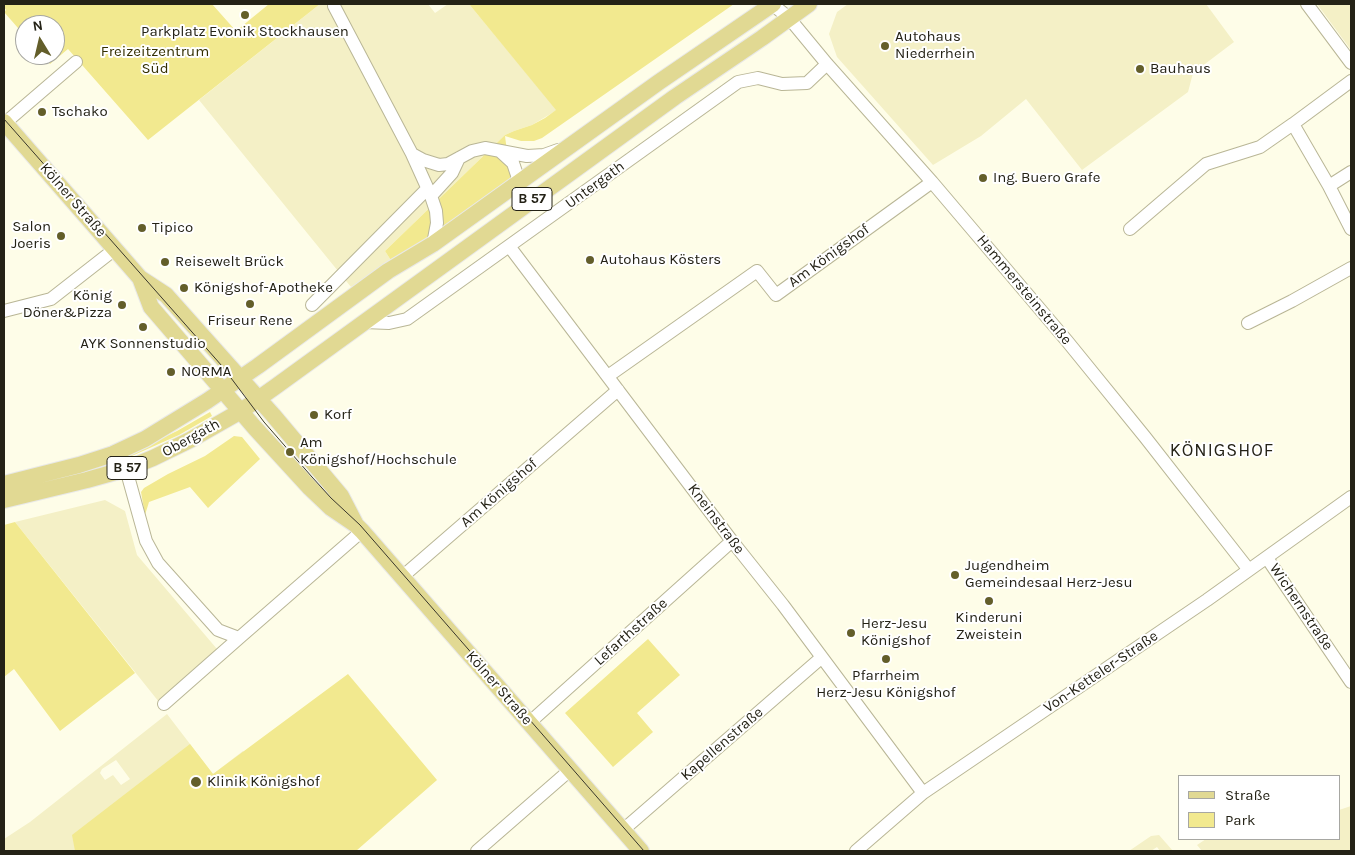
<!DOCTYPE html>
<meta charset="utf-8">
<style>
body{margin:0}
#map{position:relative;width:1355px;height:855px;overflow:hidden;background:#fefde8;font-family:Karla,sans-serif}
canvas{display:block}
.frame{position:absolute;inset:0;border:5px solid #242216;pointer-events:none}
.legend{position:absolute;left:1178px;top:775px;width:162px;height:65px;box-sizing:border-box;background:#fff;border:1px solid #a7a7a2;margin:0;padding:6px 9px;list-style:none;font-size:15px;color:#242216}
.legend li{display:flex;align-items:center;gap:10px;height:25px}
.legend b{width:25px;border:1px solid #a7a7a2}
.north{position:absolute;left:15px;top:15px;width:50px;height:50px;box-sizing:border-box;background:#fff;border:1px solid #a7a7a2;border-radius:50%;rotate:351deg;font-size:14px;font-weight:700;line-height:20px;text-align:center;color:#242216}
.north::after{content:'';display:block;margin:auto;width:18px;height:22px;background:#635e2a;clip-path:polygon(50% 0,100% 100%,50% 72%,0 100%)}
</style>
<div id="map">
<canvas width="1355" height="855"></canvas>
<div class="frame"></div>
<ul class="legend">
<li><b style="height:6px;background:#e1d993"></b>Straße</li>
<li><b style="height:14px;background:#f2e98f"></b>Park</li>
</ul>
<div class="north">N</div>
</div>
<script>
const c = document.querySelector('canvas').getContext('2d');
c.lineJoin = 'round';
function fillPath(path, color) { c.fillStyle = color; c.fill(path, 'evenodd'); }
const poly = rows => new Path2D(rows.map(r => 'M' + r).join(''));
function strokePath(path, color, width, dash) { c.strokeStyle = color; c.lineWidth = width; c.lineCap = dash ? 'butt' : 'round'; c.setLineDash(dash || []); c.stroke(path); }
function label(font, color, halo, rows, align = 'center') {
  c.font = font + ' Karla,sans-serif'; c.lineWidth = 4; c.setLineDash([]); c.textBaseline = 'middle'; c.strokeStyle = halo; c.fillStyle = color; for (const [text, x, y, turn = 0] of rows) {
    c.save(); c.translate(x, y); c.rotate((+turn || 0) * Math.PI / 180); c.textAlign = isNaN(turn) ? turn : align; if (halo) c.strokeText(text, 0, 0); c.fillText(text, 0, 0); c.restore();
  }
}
fillPath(poly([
 [320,4,428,4,435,13,448,4,469,4,557,110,532,125,514,131,505,135,385,251,392,262,351,287,199,100],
 [848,4,1206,4,1234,42,1193,73,1188,92,1082,170,1026,99,981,136,933,165,837,57,829,34,837,12],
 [1317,4,1351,4,1351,50],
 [105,500,125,511,137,555,217,649,159,702,15,522],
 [167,714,213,774,243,751,318,851,4,851,4,839,30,822],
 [116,760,130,779,121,785,113,775,105,780,100,773,102,769],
 [1351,806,1351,851,1202,851,1197,845,1206,839,1339,839,1339,810],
 [1159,835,1173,851,1160,851,1157,847,1151,851,1129,851,1151,836]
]), '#f4f0c6');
fillPath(poly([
 [4,4,212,4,236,31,269,4,320,4,148,140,68,49,50,64,42,55,55,55,55,25,25,25,25,36,4,12,6,10,4,7],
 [469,4,734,4,542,138,534,141,521,141,505,136,511,182,392,262,385,251,505,135,514,131,532,125,545,118,556,110],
 [210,412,212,416,179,435,116,463,82,474,27,484,148,445,177,431],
 [234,436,242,437,260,459,208,508,190,487,149,502,145,515,141,492,144,488,168,474,205,456],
 [15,522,135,673,60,731,14,669,4,677,4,525],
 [648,639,680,675,637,713,653,732,613,767,565,713],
 [348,674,437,780,356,851,75,851,72,835,190,744,213,774]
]), '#f2e98f');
const minor = poly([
 [772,4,789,18,827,64,932,182,1067,341,1145,437,1249,570],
 [1307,4,1351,63],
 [334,6,412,154,431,196,436,211,437,223,433,244],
 [1351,81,1293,124,1329,186,1351,229],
 [5,123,76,62],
 [501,152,513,163,517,175,518,184],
 [412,154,423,160,439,165,448,164,472,151,485,148,527,156,544,155,558,150],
 [1329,186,1351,172],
 [431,196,452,173,459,158],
 [1130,229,1206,164,1260,147,1293,124],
 [509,246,732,541,783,605,923,793],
 [312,305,427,189],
 [4,311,51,299,115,249],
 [364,322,389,323,407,319,738,82,758,78,782,84,807,83,827,64],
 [1248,323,1292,301,1351,268],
 [608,376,757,271,776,295,932,182],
 [126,469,146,541,158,563,218,630,239,638,362,531],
 [1267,558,1351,682],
 [402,577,618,390],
 [164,704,239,638],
 [529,723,732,541],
 [623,830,821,658],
 [477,851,570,770],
 [856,851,923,793,1207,600,1351,497]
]);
const major = poly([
 [4,122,140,278,151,307,255,428,310,488,331,508,356,525,362,531,641,851],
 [140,278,166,295,273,415,341,496,355,523],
 [4,484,79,465,113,454,145,439,207,401,258,366,388,271,433,244,659,82,773,4],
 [4,500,87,480,126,469,153,458,190,440,241,411,275,387,675,97,762,38,809,4]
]);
strokePath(minor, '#b9b696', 14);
strokePath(major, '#e9e9e8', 18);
strokePath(minor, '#fff', 12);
strokePath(major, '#e1d993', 16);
strokePath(poly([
 [4,119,222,366,264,422,312,477,331,498,360,525,644,851]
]), '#3a382b', 1);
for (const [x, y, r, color] of [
 [245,15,5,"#635e2a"],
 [885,46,5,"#635e2a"],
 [1140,69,5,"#635e2a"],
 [42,112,5,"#635e2a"],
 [983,178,5,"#635e2a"],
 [142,228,5,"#635e2a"],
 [61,236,5,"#635e2a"],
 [590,260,5,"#635e2a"],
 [165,262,5,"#635e2a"],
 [184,288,5,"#635e2a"],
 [250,304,5,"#635e2a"],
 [122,305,5,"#635e2a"],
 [143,327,5,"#635e2a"],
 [171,372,5,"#635e2a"],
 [314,415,5,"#635e2a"],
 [290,452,5,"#635e2a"],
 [955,575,5,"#635e2a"],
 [989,601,5,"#635e2a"],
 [851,633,5,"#635e2a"],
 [886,659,5,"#635e2a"],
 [196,782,6,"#635e2a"]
]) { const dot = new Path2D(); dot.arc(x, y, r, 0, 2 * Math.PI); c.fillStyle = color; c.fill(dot); strokePath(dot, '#fff', 2); }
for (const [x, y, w] of [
 [532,199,40],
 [127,468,40]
]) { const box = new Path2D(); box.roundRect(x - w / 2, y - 11.5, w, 23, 4); c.fillStyle = '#fff'; c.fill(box); strokePath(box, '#242216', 1); }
label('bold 14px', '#242216', null, [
 ["B 57",532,199],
 ["B 57",127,468]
]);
label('15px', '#242216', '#fff', [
 ["Parkplatz Evonik Stockhausen",245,32,"center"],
 ["Autohaus",895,37],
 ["Niederrhein",895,54],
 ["Bauhaus",1150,69],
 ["Tschako",52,112],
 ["Ing. Buero Grafe",993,178],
 ["Salon",51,227,"right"],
 ["Joeris",51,244,"right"],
 ["Tipico",152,228],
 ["Autohaus Kösters",600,260],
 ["Reisewelt Brück",175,262],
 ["Königshof-Apotheke",194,288],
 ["König",112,296,"right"],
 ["Döner&Pizza",112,313,"right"],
 ["Friseur Rene",250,321,"center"],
 ["AYK Sonnenstudio",143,344,"center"],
 ["NORMA",181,372],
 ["Korf",324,415],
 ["Am",300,443],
 ["Königshof/Hochschule",300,460],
 ["Jugendheim",965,566],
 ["Gemeindesaal Herz-Jesu",965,583],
 ["Kinderuni",989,618,"center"],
 ["Zweistein",989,635,"center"],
 ["Herz-Jesu",861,624],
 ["Königshof",861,641],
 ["Pfarrheim",886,676,"center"],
 ["Herz-Jesu Königshof",886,693,"center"],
 ["Klinik Königshof",207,782]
], 'left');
label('15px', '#342f00', '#fff', [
 ["Freizeitzentrum",155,52],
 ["Süd",155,69]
]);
label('15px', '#242216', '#fff', [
 ["Untergath",595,185,-36],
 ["Kölner Straße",73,200,49],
 ["Am Königshof",829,256,-36],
 ["Hammersteinstraße",1024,290,50],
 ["Obergath",191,438,-29],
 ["Am Königshof",499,493,-41],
 ["Kneinstraße",716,519,53],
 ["Wichernstraße",1301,607,56],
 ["Lefarthstraße",631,632,-42],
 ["Von-Ketteler-Straße",1101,672,-34],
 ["Kölner Straße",499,688,49],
 ["Kapellenstraße",722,744,-41]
]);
c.letterSpacing = '1px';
label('18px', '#242216', '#fff', [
 ["KÖNIGSHOF",1222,451]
]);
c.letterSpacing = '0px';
</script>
